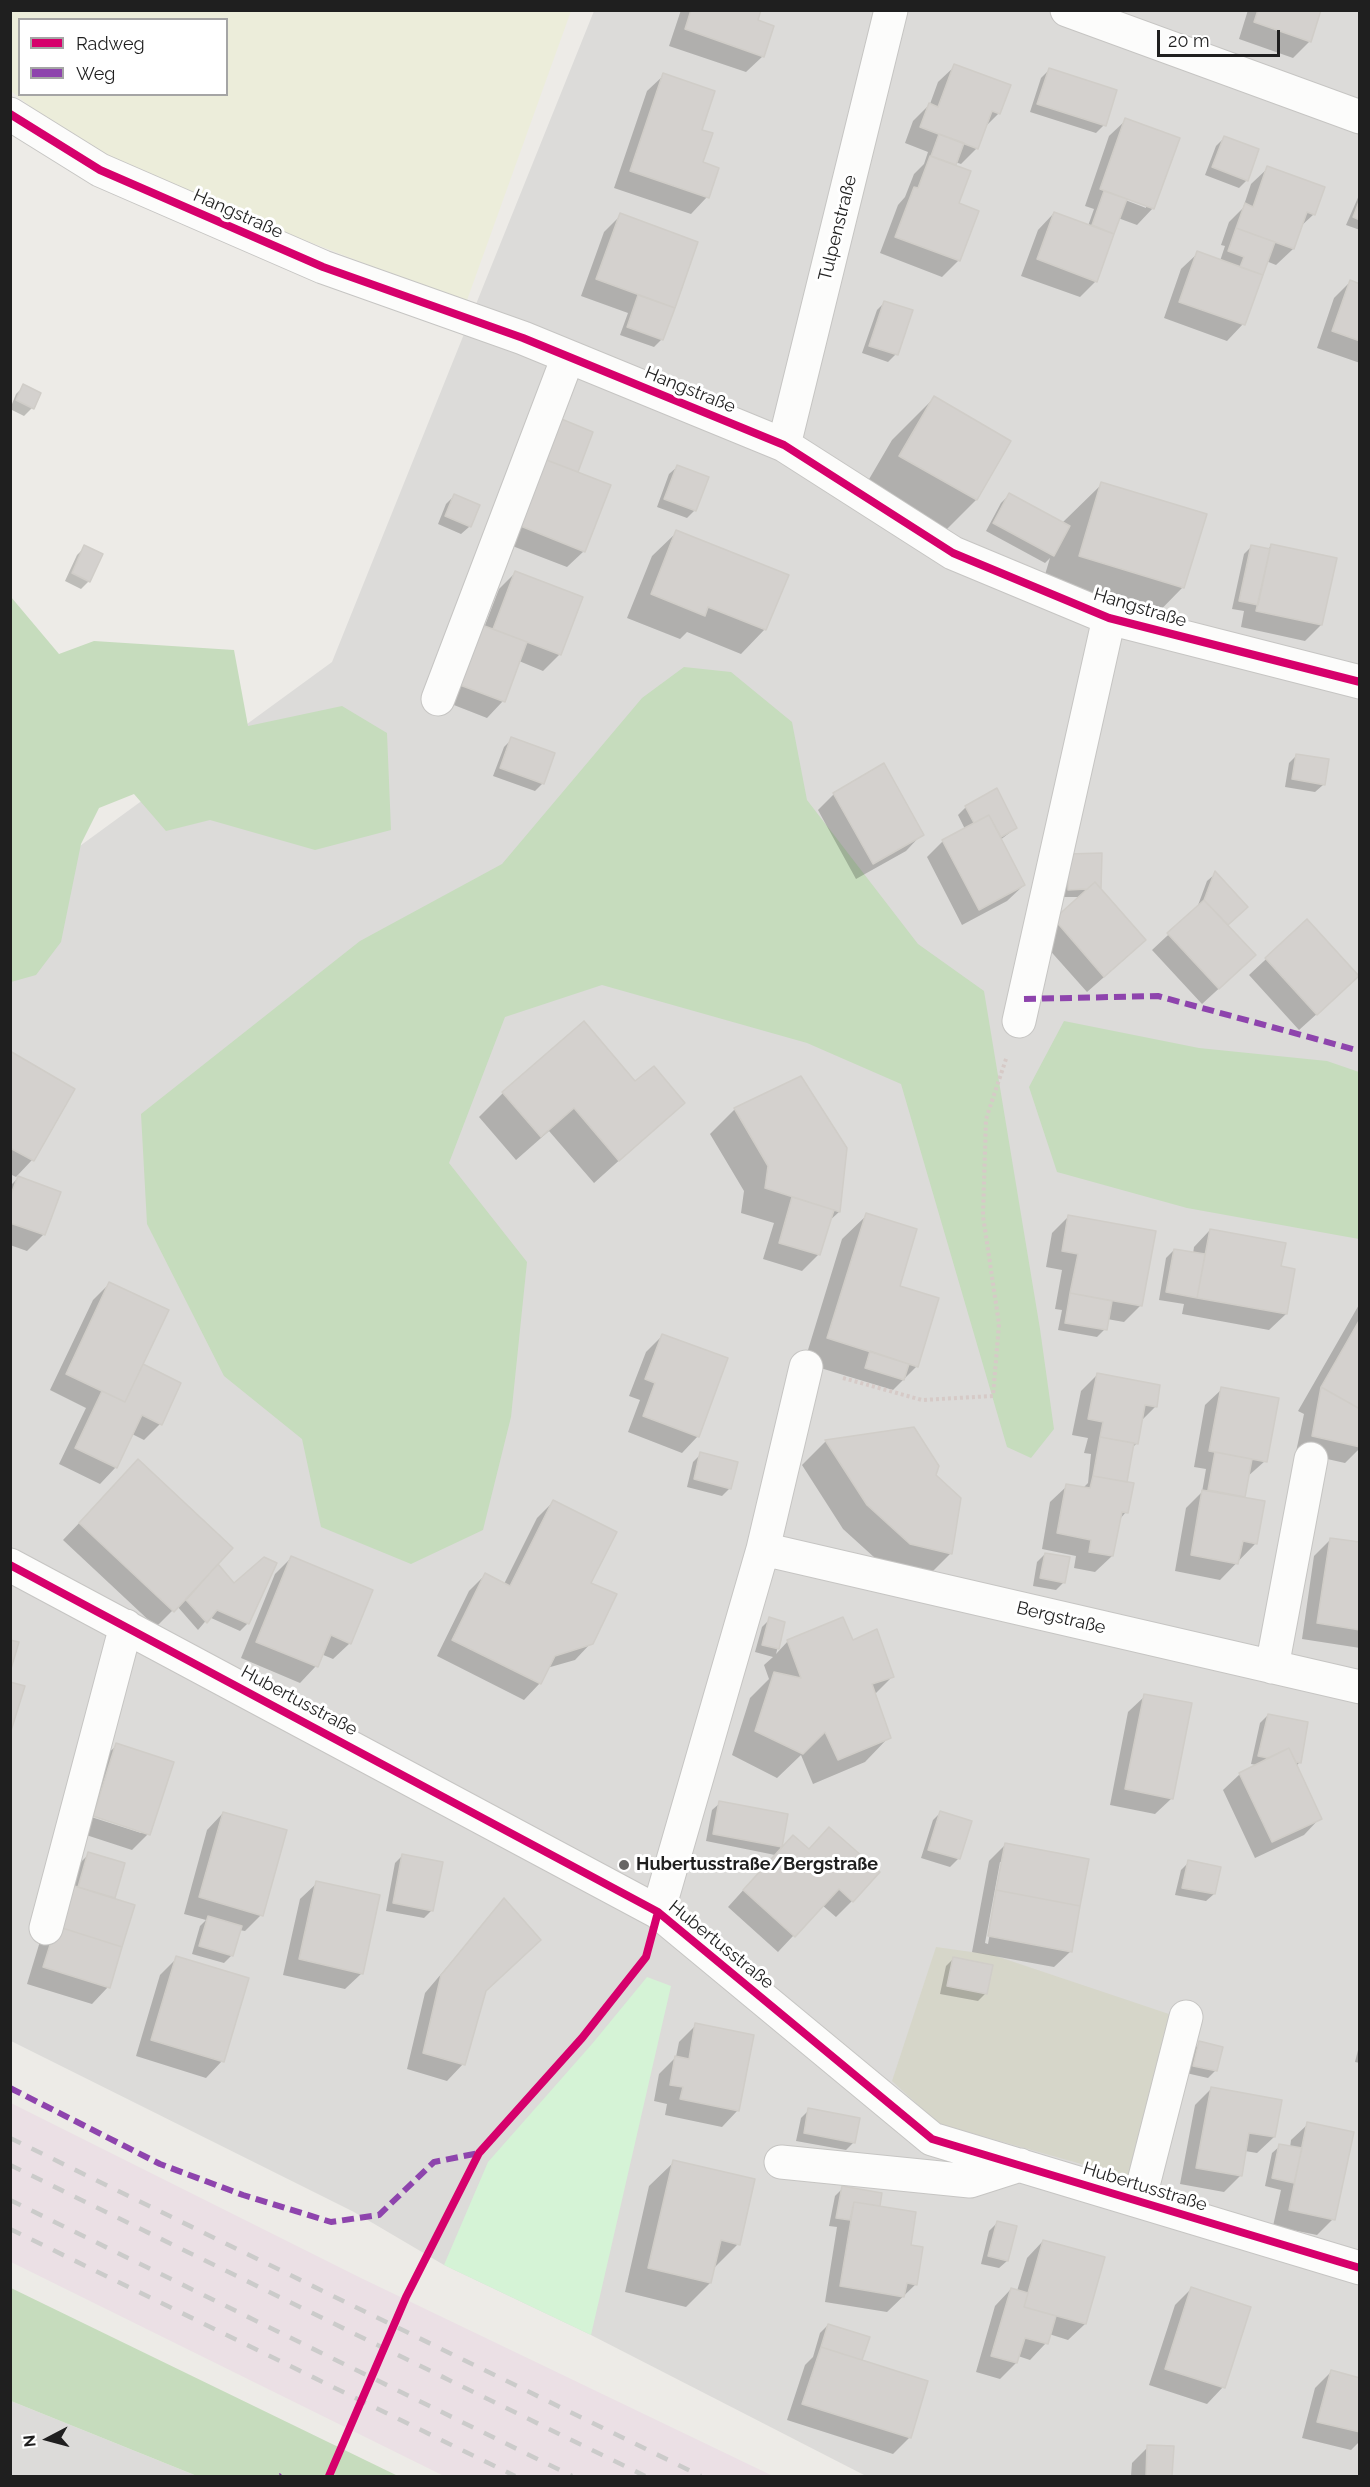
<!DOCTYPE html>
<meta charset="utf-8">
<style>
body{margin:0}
#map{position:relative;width:1370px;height:2487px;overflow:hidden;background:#edebe7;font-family:Raleway,sans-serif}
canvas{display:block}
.frame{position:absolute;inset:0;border:12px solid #1f1f1f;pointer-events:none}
.legend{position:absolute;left:18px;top:18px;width:210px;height:78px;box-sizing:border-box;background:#fff;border:2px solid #a5a5a5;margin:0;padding:8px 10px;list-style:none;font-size:18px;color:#1f1f1f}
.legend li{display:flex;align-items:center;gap:12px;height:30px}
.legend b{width:30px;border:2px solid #a5a5a5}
.north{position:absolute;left:18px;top:2409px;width:60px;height:60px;-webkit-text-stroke:4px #fff;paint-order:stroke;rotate:264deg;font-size:16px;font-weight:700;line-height:24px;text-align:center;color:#1f1f1f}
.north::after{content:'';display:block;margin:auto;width:21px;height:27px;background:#1f1f1f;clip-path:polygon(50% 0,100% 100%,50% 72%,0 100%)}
.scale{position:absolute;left:1157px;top:30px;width:123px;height:27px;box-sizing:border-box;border:3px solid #1f1f1f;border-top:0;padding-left:8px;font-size:18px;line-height:21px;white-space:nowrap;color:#1f1f1f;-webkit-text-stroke:4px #fff;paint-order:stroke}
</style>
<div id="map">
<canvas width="1370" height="2487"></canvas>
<div class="frame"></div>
<ul class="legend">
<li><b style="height:8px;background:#d6006c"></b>Radweg</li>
<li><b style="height:8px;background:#8e44ad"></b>Weg</li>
</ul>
<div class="north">N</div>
<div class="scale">20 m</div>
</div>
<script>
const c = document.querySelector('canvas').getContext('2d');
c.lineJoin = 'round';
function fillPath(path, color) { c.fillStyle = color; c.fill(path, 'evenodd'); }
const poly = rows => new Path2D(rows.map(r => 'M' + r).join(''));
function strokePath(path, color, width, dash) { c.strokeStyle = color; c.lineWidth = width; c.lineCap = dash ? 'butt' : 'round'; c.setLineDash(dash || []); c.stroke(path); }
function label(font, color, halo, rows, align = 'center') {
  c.font = font + ' Raleway,sans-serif'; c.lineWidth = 6; c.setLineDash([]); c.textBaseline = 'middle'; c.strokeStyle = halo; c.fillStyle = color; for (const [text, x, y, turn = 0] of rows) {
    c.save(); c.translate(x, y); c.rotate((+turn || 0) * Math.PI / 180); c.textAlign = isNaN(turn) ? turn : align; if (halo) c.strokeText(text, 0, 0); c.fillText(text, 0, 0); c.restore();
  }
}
fillPath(poly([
 [594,11,1359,11,1359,2476,866,2476,591,2335,444,2265,354,2212,11,2041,10,897,332,662],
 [11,2401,197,2476,11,2476]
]), '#dcdbd9');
fillPath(poly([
 [11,2103,363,2279,773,2476,444,2476,11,2262]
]), '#ebe0e5');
fillPath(poly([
 [936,1947,993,1955,1169,2014,1131,2178,939,2124,892,2081]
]), '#d6d6c9');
fillPath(poly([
 [10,11,571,11,466,303,94,158,11,91],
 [20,20,226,20,226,94,20,94]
]), '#ecedda');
fillPath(poly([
 [11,597,59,654,94,641,234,650,248,726,342,706,387,733,391,830,315,850,210,820,166,831,134,794,99,808,81,844,61,942,36,975,11,982],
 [684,667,731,672,792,722,807,800,918,944,984,991,1040,1329,1054,1429,1031,1458,1007,1447,901,1084,807,1043,602,985,505,1017,449,1163,527,1262,511,1417,483,1530,411,1564,321,1527,302,1439,224,1376,147,1224,141,1114,360,941,502,864,642,698],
 [1064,1021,1199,1048,1327,1061,1359,1072,1359,1239,1187,1208,1057,1172,1029,1087],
 [10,2288,11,2288,398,2476,197,2476,11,2401]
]), '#c6dcbd');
fillPath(poly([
 [647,1977,671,1986,591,2335,444,2265,488,2162,592,2044]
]), '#d5f3d6');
fillPath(poly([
 [681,10,760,10,756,21,763,56,746,72,669,46],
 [1248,10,1320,10,1309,42,1293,58,1239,39],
 [955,66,999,113,984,128,977,148,961,164,955,162,954,166,959,260,942,277,880,253,898,205,905,197,914,174,924,164,928,152,905,143,913,121,930,104,938,82],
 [1049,70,1104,125,1096,133,1030,112,1041,78],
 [664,75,700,131,701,163,707,197,691,214,614,188,647,91],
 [1126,120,1153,208,1137,225,1118,218,1096,281,1080,297,1021,276,1038,230,1054,213,1088,226,1094,209,1085,206,1109,136],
 [1121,195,1146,205,1146,208,1120,198],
 [1224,138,1247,180,1239,188,1205,175,1216,146],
 [1268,168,1314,214,1300,227,1293,249,1276,265,1266,261,1243,324,1227,341,1164,318,1181,269,1198,253,1220,261,1225,246,1221,245,1229,222,1243,208,1251,184],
 [1360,193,1360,230,1346,225],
 [621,215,696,243,662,339,654,347,620,335,628,313,581,296,604,232],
 [1350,282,1360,285,1360,363,1317,348,1334,298],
 [885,302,896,354,888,362,862,353,877,310],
 [24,386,32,408,24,416,10,409,16,394],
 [934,398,976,500,934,542,858,498,892,440],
 [560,420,577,471,584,551,567,567,502,542],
 [677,467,695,510,687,518,657,507,669,474],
 [1102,484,1183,587,1141,630,1038,598,1050,558,1045,563,986,531,1001,503,1009,495,1062,523],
 [454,496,478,506,469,527,461,534,438,524,446,504],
 [677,532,765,629,741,654,687,632,680,639,627,618,652,556],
 [1272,545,1321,625,1305,641,1241,627,1244,611,1232,609,1244,554,1252,546,1267,550],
 [85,547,89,581,81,589,65,581,77,555],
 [515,573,560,654,543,671,519,661,503,701,487,718,436,698,484,628,499,589],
 [512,739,543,783,535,791,493,776,504,747],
 [1297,755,1323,785,1315,792,1285,787,1289,763],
 [997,790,1016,828,1000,840,1024,885,1007,901,962,925,927,857,943,841,965,829,958,815,966,807],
 [834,794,922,834,906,851,856,879,818,810],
 [1100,855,1099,889,1128,956,1087,992,1038,937,1081,897,1060,897,1061,864],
 [1215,874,1245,907,1226,925,1238,971,1202,1004,1152,950,1197,908,1207,881],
 [1307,921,1340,993,1299,1030,1249,975],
 [10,1053,73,1089,32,1160,16,1177,10,1174],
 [800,1078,845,1149,839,1212,828,1222,818,1255,802,1271,763,1259,774,1223,741,1213,744,1191,710,1134,734,1110],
 [503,1093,683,1103,594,1183,549,1131,516,1160,479,1117],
 [18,1178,44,1234,27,1251,10,1245,10,1186],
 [867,1215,898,1287,917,1366,893,1390,804,1363,842,1239],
 [1069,1216,1140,1306,1124,1322,1107,1319,1105,1329,1097,1337,1058,1330,1062,1310,1055,1309,1062,1270,1046,1267,1052,1233],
 [1210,1230,1279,1267,1293,1270,1286,1314,1269,1330,1182,1314,1184,1304,1159,1300,1166,1258,1174,1250,1193,1254,1194,1247],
 [109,1284,160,1424,144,1440,132,1434,116,1467,100,1484,59,1464,86,1408,50,1390,93,1300],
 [1360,1303,1360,1448,1345,1463,1296,1452,1304,1414,1298,1411],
 [662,1336,698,1436,682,1453,628,1432,640,1400,629,1396,646,1352],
 [1097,1375,1155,1407,1141,1421,1137,1443,1131,1449,1125,1483,1126,1512,1119,1520,1112,1556,1095,1572,1074,1568,1076,1556,1042,1549,1050,1502,1067,1486,1082,1489,1088,1483,1091,1454,1084,1453,1088,1438,1072,1435,1081,1391],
 [1222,1389,1265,1461,1247,1477,1242,1498,1256,1543,1220,1580,1175,1571,1186,1508,1202,1492,1206,1469,1194,1467,1205,1405],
 [826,1441,934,1476,951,1553,927,1577,886,1568,843,1529,802,1465],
 [701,1454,730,1488,722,1496,687,1487,693,1462],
 [122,1478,216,1564,248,1623,240,1631,209,1617,198,1630,177,1606,156,1627,63,1540],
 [553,1502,589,1584,591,1643,575,1660,547,1668,540,1683,524,1700,437,1656,469,1591,485,1575,504,1584,537,1518],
 [1331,1539,1360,1544,1360,1648,1302,1639,1314,1556],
 [1045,1554,1064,1582,1056,1590,1033,1586,1037,1562],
 [291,1558,350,1643,333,1659,321,1654,316,1666,300,1683,241,1658,275,1574],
 [770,1619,784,1623,776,1654,788,1641,852,1642,893,1676,874,1695,889,1737,865,1762,813,1784,801,1755,777,1778,732,1755,750,1698,769,1679,764,1665,773,1657,755,1652,762,1627],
 [1145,1696,1172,1798,1155,1814,1110,1805,1128,1712],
 [1268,1715,1300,1762,1296,1766,1320,1818,1304,1835,1255,1858,1223,1790,1240,1774,1257,1765,1251,1764,1260,1723],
 [117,1745,148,1834,132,1850,77,1832,100,1761],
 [86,1812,141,1830,141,1833,85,1815],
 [720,1803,786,1815,780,1850,793,1837,852,1901,836,1917,822,1905,778,1952,728,1907,775,1855,706,1841,712,1810],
 [223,1813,261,1915,245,1931,239,1930,232,1955,224,1963,192,1954,200,1926,206,1920,184,1914,207,1830],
 [940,1813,970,1822,958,1859,950,1867,921,1858,933,1820],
 [1005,1845,1071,1951,1054,1967,972,1952,989,1861],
 [1000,1862,1003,1862,988,1944,985,1943],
 [89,1854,113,1897,108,1987,92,2004,27,1984,52,1902,73,1887,81,1862],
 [403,1855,432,1910,424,1918,386,1911,395,1863],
 [1189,1862,1214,1894,1206,1901,1175,1895,1181,1870],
 [317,1883,362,1973,345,1989,283,1975,300,1899],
 [504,1900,484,1992,463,2064,447,2081,407,2069,425,1993],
 [177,1958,222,2061,206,2078,136,2056,160,1975],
 [954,1958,986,1993,978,2001,940,1994,946,1966],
 [696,2025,738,2110,722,2127,665,2115,667,2104,654,2101,659,2074,676,2057,679,2042],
 [1360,2042,1360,2063,1355,2062],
 [1200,2043,1216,2070,1208,2078,1186,2073,1192,2051],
 [1211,2089,1274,2137,1257,2153,1245,2151,1240,2176,1224,2192,1180,2184,1195,2105],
 [809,2110,854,2142,846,2150,796,2141,801,2118],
 [1308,2124,1333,2219,1317,2235,1273,2226,1281,2190,1265,2186,1272,2153,1280,2146,1290,2148,1291,2140],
 [674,2162,738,2244,714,2268,710,2283,686,2307,625,2292,649,2186],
 [843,2188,880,2194,878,2207,909,2246,916,2284,887,2312,825,2302,837,2227,829,2226,835,2196],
 [997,2223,1007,2261,999,2268,981,2264,989,2231],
 [1043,2241,1103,2258,1085,2324,1068,2340,1049,2334,1046,2343,1030,2360,1018,2356,1016,2363,1000,2379,976,2372,995,2306,1011,2289,1017,2291,1027,2258],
 [1191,2289,1223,2387,1207,2404,1149,2385,1175,2305],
 [828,2325,861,2360,910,2437,893,2454,787,2420,805,2365,813,2357,820,2333],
 [1331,2372,1360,2379,1360,2441,1351,2450,1302,2438,1315,2388],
 [1148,2447,1172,2448,1171,2476,1131,2476,1132,2463]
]), '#0003');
const building = poly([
 [691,10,761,10,758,20,774,26,764,57,685,29,691,10],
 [1258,10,1321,10,1311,42,1254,22,1258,10],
 [954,64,1011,85,1000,114,992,111,978,149,920,127,929,103,938,107,954,64],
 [1049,68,1117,90,1106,126,1037,104,1049,68],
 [663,73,715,91,702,130,713,133,703,162,719,168,709,198,630,171,663,73],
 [1125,118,1180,138,1154,209,1100,189,1125,118],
 [939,134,964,143,956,165,931,156,939,134],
 [1224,136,1259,149,1248,181,1212,167,1224,136],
 [930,156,971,171,959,203,979,211,960,261,895,237,914,187,918,188,930,156],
 [1267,166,1325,187,1315,215,1307,212,1294,249,1236,228,1245,203,1253,207,1267,166],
 [1104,191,1127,199,1114,234,1092,225,1104,191],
 [1360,199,1360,220,1353,217,1360,199],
 [1054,212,1114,234,1097,282,1037,259,1054,212],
 [620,213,698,242,675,308,596,279,620,213],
 [1236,228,1275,242,1263,275,1240,267,1244,257,1228,251,1236,228],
 [1197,251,1263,275,1245,325,1179,302,1197,251],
 [1350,280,1360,284,1360,341,1332,331,1350,280],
 [638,295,675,308,663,340,627,327,638,295],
 [884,301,913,310,898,355,869,346,884,301],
 [23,384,41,393,34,409,16,400,23,384],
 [934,396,1011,441,977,500,899,456,934,396],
 [559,418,593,432,578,472,544,459,559,418],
 [544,459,611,485,585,552,518,525,544,459],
 [677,465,709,477,696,511,664,499,677,465],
 [1101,482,1207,514,1184,588,1079,556,1101,482],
 [1009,493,1070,526,1054,556,993,523,1009,493],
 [454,494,480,505,471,527,445,516,454,494],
 [676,530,789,575,766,630,708,607,705,616,651,594,676,530],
 [1271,544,1337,558,1322,625,1256,611,1271,544],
 [84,545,103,554,90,582,72,573,84,545],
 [1251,545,1270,549,1258,605,1239,601,1251,545],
 [515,571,583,597,561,655,493,629,515,571],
 [474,622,527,642,505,702,452,682,474,622],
 [511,737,555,753,544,784,500,768,511,737],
 [1296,754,1329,759,1325,785,1292,779,1296,754],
 [884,763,924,835,873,864,833,793,884,763],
 [997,788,1017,828,1001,837,989,815,974,823,965,806,997,788],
 [989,815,1025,885,979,910,942,840,989,815],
 [1102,853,1101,889,1095,882,1087,889,1068,890,1068,854,1102,853],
 [1215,871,1248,907,1228,925,1204,900,1215,871],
 [1095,882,1146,940,1104,977,1054,919,1095,882],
 [1204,900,1256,955,1219,989,1167,933,1204,900],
 [1307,919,1359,976,1317,1015,1265,958,1307,919],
 [584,1021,635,1081,654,1066,685,1103,619,1161,574,1108,541,1137,502,1092,584,1021],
 [10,1051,75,1089,34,1161,10,1148,10,1051],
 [801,1076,847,1148,840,1212,765,1188,768,1166,734,1108,801,1076],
 [18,1176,61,1192,45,1235,10,1223,10,1197,18,1176],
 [792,1197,834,1210,820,1255,779,1243,792,1197],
 [866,1213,917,1229,900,1286,939,1298,918,1367,827,1338,866,1213],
 [1068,1215,1156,1231,1142,1306,1070,1293,1078,1254,1062,1251,1068,1215],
 [1210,1229,1286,1243,1281,1266,1295,1269,1287,1314,1197,1298,1210,1229],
 [1174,1249,1205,1254,1197,1298,1166,1292,1174,1249],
 [109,1282,169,1310,125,1402,66,1374,109,1282],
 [1070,1293,1112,1301,1107,1330,1065,1323,1070,1293],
 [1360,1319,1360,1409,1321,1387,1360,1319],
 [662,1334,728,1358,699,1437,643,1416,655,1383,645,1379,662,1334],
 [870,1351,909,1364,904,1380,865,1368,870,1351],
 [143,1364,181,1383,162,1425,142,1415,117,1468,75,1448,102,1391,125,1402,143,1364],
 [1097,1373,1160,1385,1157,1407,1145,1405,1138,1444,1100,1437,1103,1422,1088,1419,1097,1373],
 [1221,1387,1279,1398,1267,1462,1209,1451,1221,1387],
 [1321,1387,1360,1409,1360,1447,1312,1436,1321,1387],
 [914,1427,939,1466,936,1475,961,1498,952,1554,910,1544,867,1505,825,1440,914,1427],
 [1100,1437,1134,1443,1127,1482,1093,1476,1100,1437],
 [700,1452,738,1462,731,1489,694,1479,700,1452],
 [1215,1452,1252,1459,1245,1497,1208,1490,1215,1452],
 [138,1459,233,1548,174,1612,79,1523,138,1459],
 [1093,1476,1134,1483,1128,1513,1122,1512,1113,1556,1089,1552,1091,1540,1057,1533,1066,1484,1090,1488,1093,1476],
 [1202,1490,1265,1501,1257,1544,1243,1541,1238,1564,1191,1555,1202,1490],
 [553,1500,617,1532,591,1583,617,1594,593,1644,555,1656,541,1684,452,1640,485,1573,510,1586,553,1500],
 [1330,1538,1360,1542,1360,1630,1317,1623,1330,1538],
 [1045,1553,1070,1557,1065,1583,1040,1578,1045,1553],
 [291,1556,373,1590,351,1644,331,1635,318,1667,256,1642,291,1556],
 [264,1557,277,1563,249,1624,217,1610,207,1623,186,1600,218,1564,234,1583,264,1557],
 [769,1617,785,1622,779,1649,762,1645,769,1617],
 [843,1617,853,1640,877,1629,894,1677,872,1684,891,1738,838,1760,825,1732,803,1754,755,1731,774,1672,801,1678,787,1640,843,1617],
 [10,1640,19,1642,10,1672,10,1640],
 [10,1682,25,1686,10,1734,10,1682],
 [1144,1694,1192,1703,1173,1799,1125,1789,1144,1694],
 [1268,1714,1308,1722,1301,1763,1296,1762,1289,1748,1268,1758,1258,1756,1268,1714],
 [116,1743,174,1762,150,1835,93,1816,116,1743],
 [1289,1748,1322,1819,1272,1842,1239,1773,1289,1748],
 [719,1801,788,1814,782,1847,713,1834,719,1801],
 [940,1811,972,1821,960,1859,928,1850,940,1811],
 [223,1812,287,1830,263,1916,199,1897,223,1812],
 [829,1827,880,1872,853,1902,839,1889,795,1937,743,1890,793,1835,809,1849,829,1827],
 [1005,1843,1089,1859,1080,1906,996,1890,1005,1843],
 [88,1852,125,1863,115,1898,78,1887,88,1852],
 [402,1854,443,1862,433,1911,393,1903,402,1854],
 [1188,1860,1221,1867,1215,1894,1182,1888,1188,1860],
 [316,1881,380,1895,363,1974,299,1959,316,1881],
 [68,1884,135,1905,122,1947,56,1926,68,1884],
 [996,1890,1080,1906,1072,1952,988,1936,996,1890],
 [504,1898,541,1940,486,1991,465,2065,423,2053,441,1975,504,1898],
 [208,1916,242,1926,233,1956,199,1946,208,1916],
 [56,1926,122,1947,110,1988,43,1967,56,1926],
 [176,1956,249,1978,224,2062,151,2040,176,1956],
 [953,1957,993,1965,987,1994,947,1986,953,1957],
 [695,2023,754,2035,739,2111,680,2099,683,2087,670,2085,675,2056,689,2059,695,2023],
 [1199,2041,1223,2047,1217,2071,1193,2066,1199,2041],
 [1211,2087,1282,2100,1275,2137,1249,2133,1242,2176,1196,2168,1211,2087],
 [808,2108,860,2118,855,2143,804,2133,808,2108],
 [1307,2122,1354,2132,1335,2220,1289,2210,1307,2122],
 [1279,2144,1302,2148,1294,2183,1272,2178,1279,2144],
 [673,2160,755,2179,740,2245,721,2240,711,2283,648,2268,673,2160],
 [842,2186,882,2193,880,2206,854,2202,850,2220,836,2218,842,2186],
 [854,2202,916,2212,911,2245,923,2247,917,2285,907,2283,904,2297,840,2286,854,2202],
 [997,2221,1017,2226,1008,2261,988,2256,997,2221],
 [1043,2240,1105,2257,1086,2324,1024,2307,1043,2240],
 [1191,2287,1251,2307,1225,2388,1165,2369,1191,2287],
 [1011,2288,1028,2293,1024,2307,1056,2316,1048,2344,1025,2338,1017,2363,991,2356,1011,2288],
 [828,2324,870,2337,862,2360,821,2347,828,2324],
 [821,2347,928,2381,911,2438,802,2404,821,2347],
 [1331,2370,1360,2378,1360,2432,1317,2422,1331,2370],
 [1147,2445,1174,2446,1172,2476,1146,2476,1147,2445]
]);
fillPath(building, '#d4d1ce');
strokePath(building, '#d0cdc8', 1.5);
const minor = poly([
 [1067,10,1360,117],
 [10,114,100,170,323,267,523,338,784,445,953,553,1109,618,1360,682],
 [784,445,891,10],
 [438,699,568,357],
 [1019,1021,1109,618],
 [763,1549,1360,1687],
 [10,1565,658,1912,932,2139,1360,2268],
 [1272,1667,1311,1459],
 [658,1912,763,1549,806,1367],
 [46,1928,126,1626],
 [781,2162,970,2181,1020,2165],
 [1139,2201,1186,2017]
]);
strokePath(minor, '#c6c5c3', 35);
strokePath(poly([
 [843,1378,922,1400,993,1396,999,1324,983,1216,986,1119,1007,1056]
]), '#d6cac7', 4, [3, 3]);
strokePath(minor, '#fcfcfb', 33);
strokePath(poly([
 [10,2138,701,2476],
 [10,2165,645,2476],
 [10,2200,572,2476],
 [10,2229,515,2476]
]), '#cbcbca', 4.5, [12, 12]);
strokePath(poly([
 [1024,999,1158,996,1360,1051],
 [10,2088,160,2164,243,2195,331,2222,379,2215,434,2162,479,2153],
 [281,2476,282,2475]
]), '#8e44ad', 6, [12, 6]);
strokePath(poly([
 [10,114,100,170,323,267,523,338,784,445,953,553,1109,618,1360,682],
 [10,1565,658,1912,932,2139,1360,2268],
 [329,2476,406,2297,479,2153,582,2038,646,1957,658,1912]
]), '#d6006c', 8);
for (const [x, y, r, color] of [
 [624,1865,6,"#676665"]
]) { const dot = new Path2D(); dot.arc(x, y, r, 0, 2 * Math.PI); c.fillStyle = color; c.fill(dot); strokePath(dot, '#fff', 2); }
label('18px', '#1f1f1f', '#fff', [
 ["Hangstraße",238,214,24],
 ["Tulpenstraße",838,228,-76],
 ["Hangstraße",690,390,22],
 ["Hangstraße",1140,608,17],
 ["Bergstraße",1061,1618,13],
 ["Hubertusstraße",299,1701,28],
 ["Hubertusstraße",721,1945,39],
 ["Hubertusstraße",1145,2187,17]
]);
label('bold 18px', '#1f1f1f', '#fff', [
 ["Hubertusstraße/Bergstraße",636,1865]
], 'left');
</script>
